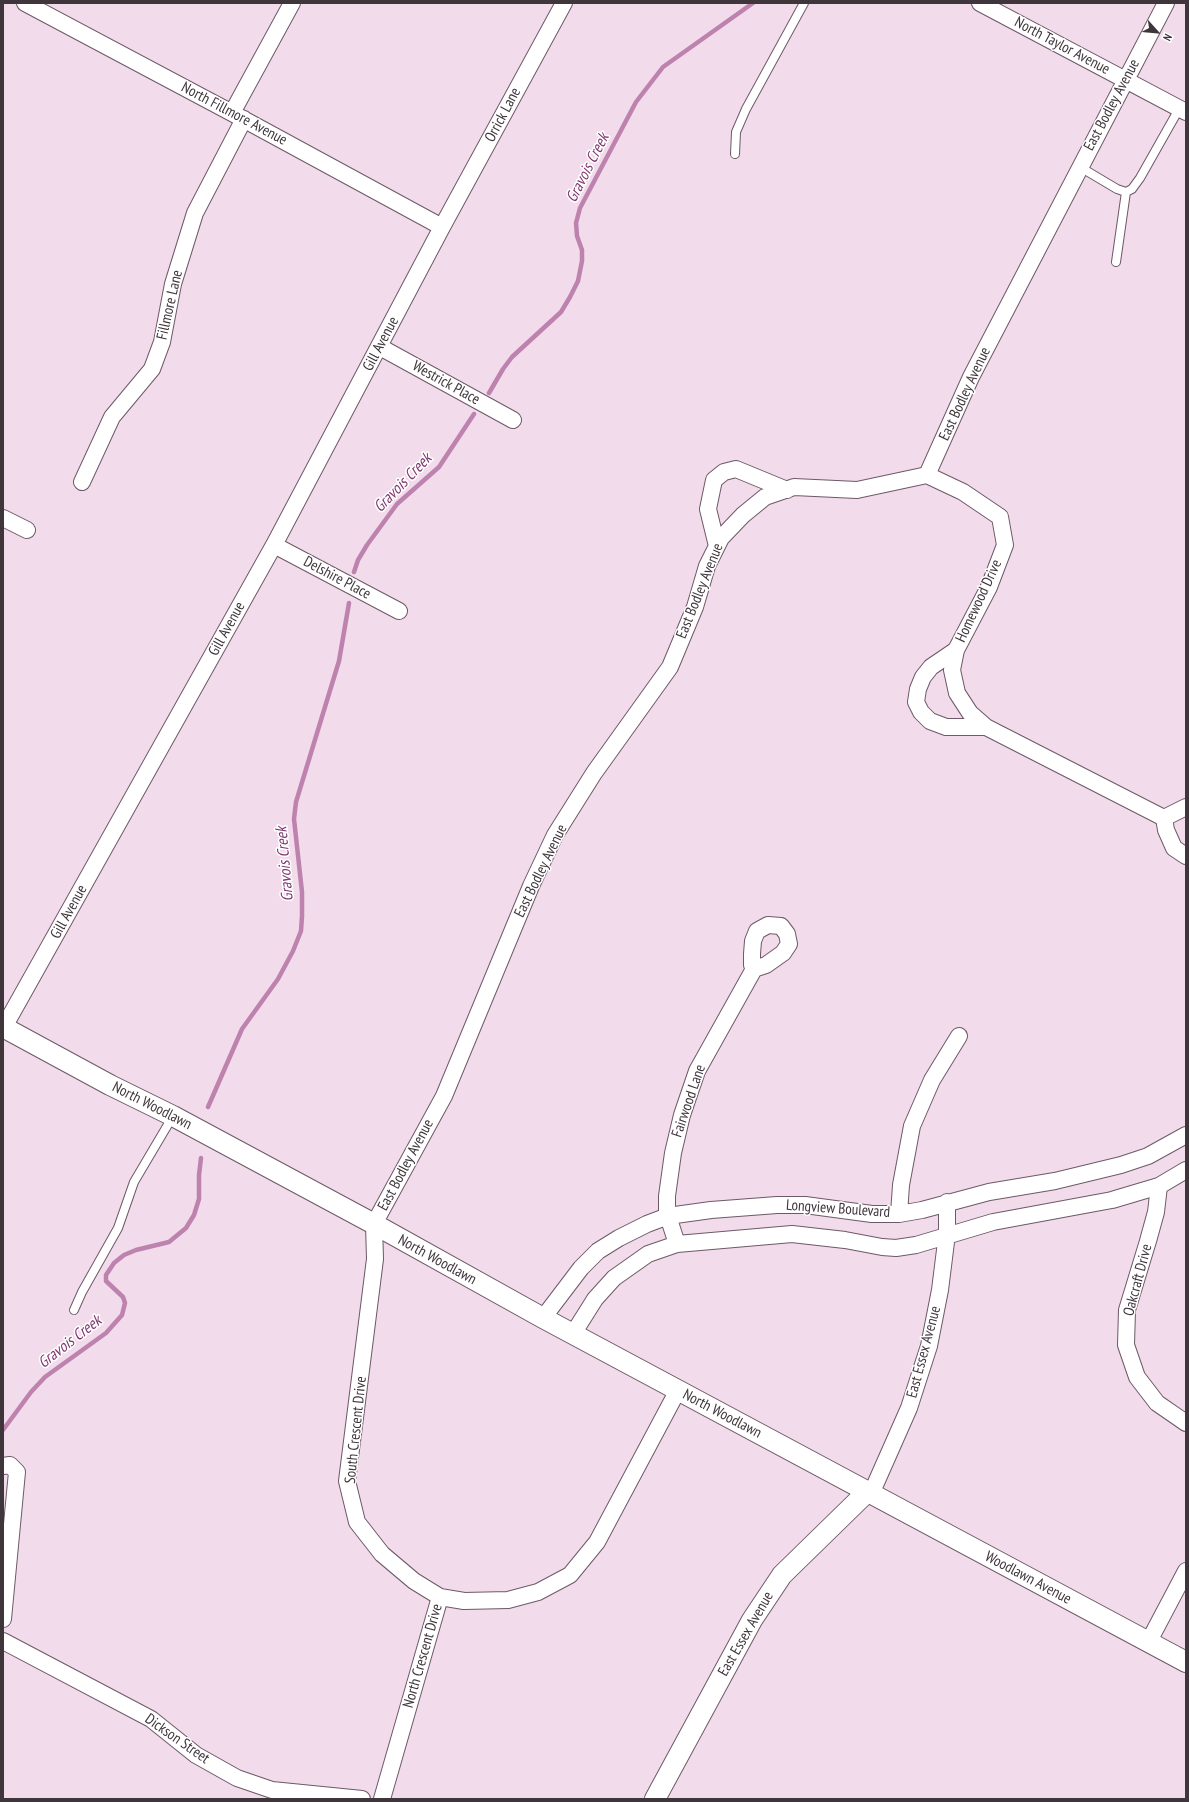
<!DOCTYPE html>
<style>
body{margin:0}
#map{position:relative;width:1189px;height:1802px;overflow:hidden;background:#f2dbeb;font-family:"PT Sans Narrow",sans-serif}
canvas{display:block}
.frame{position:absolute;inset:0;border:4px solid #3f363c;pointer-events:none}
.north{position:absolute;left:1137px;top:12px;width:40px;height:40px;-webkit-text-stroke:3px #fff;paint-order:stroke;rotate:117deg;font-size:11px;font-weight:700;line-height:16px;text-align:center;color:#3f363c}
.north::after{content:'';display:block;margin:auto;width:14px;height:18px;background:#3f363c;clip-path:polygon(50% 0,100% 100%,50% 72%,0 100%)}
</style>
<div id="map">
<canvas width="1189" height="1802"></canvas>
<div class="frame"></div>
<div class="north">N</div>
</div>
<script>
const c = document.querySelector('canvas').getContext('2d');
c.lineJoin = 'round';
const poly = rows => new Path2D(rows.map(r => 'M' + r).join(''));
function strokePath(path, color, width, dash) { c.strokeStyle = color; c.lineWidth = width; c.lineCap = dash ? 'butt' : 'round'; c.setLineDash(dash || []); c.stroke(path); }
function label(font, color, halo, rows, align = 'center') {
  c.font = font + ' "PT Sans Narrow",sans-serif'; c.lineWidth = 3; c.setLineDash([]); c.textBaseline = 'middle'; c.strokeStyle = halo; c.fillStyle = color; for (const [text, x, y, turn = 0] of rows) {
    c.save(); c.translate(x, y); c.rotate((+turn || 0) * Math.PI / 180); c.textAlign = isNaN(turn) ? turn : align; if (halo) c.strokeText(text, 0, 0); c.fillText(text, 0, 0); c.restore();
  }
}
strokePath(poly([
 [489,393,503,369,512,357,561,312,570,297,578,281,582,261,582,250,577,236,576,223,580,208,636,102,663,67,753,3],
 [354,572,358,560,367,545,397,504,439,467,474,414],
 [208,1107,242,1029,278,979,293,951,301,931,302,916,302,892,294,819,296,802,339,661,349,603],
 [3,1430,31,1392,45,1377,106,1333,122,1315,125,1303,123,1297,106,1281,106,1275,114,1263,124,1255,136,1250,169,1242,186,1228,194,1215,199,1199,199,1175,201,1158]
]), '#be82ae', 4.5);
const service = poly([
 [735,154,736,132,746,109,804,3],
 [1080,167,1117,189,1126,192,1132,189,1140,178,1179,109],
 [1116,262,1126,192],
 [74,1310,82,1292,118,1228,134,1182,173,1116]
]);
const minor = poly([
 [25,3,232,113,442,227],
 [980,3,1186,112],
 [232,113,292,3],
 [380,347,513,420],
 [927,475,971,377,1166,3],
 [927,475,963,492,1000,517,1005,545,989,587,956,650,952,670,957,693,970,713,986,727,1164,818],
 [82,482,112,417,152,369,162,342,173,284,195,213,244,119],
 [3,518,27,530],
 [274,545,399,611],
 [717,546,708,509,714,480,724,472,736,469,787,490],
 [956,650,931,667,923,677,918,689,916,702,921,712,930,721,946,727,986,727],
 [1164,818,1166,830,1174,848,1186,856],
 [1164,818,1186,807],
 [4,1027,274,545,442,227,564,3],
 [1159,1186,1156,1212,1148,1241,1127,1310,1126,1345,1137,1377,1157,1403,1186,1423],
 [899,1214,901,1185,912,1126,932,1080,959,1036],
 [677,1244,667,1213,667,1196,673,1153,682,1115,697,1071,754,969,752,965,752,954,753,941,757,931,768,925,781,926,787,934,789,944,783,953,766,965,754,969],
 [543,1318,581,1268,598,1251,619,1238,647,1224,668,1216,711,1210,777,1205,805,1205,872,1214,899,1214,922,1210,989,1192,1055,1181,1121,1165,1148,1156,1186,1135],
 [573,1334,595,1299,614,1278,648,1254,677,1244,792,1234,845,1240,882,1247,896,1248,916,1245,993,1222,1112,1200,1159,1186,1186,1170],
 [3,1466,10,1465,17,1472,3,1619],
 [871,1494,909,1408,929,1346,940,1290,947,1234,947,1202],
 [440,1597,414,1581,382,1554,357,1522,347,1481,375,1259,374,1224,444,1096,531,886,555,835,594,773,670,667,695,607,707,566,721,538,743,515,765,497,794,487,857,490,927,475],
 [3,1641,151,1719,196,1755,237,1778,272,1790,362,1799],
 [1148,1643,1186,1571],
 [382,1799,440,1597,464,1601,508,1600,538,1592,570,1575,597,1542,678,1390]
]);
const tertiary = poly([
 [3,1027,110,1085,173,1116,374,1224,543,1318,1186,1662],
 [655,1799,752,1620,782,1575,867,1492]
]);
strokePath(service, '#6d5967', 10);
strokePath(minor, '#6d5967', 18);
strokePath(tertiary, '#6d5967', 22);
strokePath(service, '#fff', 8);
strokePath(minor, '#fff', 16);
strokePath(tertiary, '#fff', 20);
label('15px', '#3f363c', '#fff', [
 ["North Taylor Avenue",1062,46,28],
 ["East Bodley Avenue",1112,105,-62],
 ["North Fillmore Avenue",234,114,28],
 ["Orrick Lane",503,115,-62],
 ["Fillmore Lane",170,305,-77],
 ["Gill Avenue",381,344,-62],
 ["Westrick Place",446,383,29],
 ["East Bodley Avenue",965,394,-65],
 ["Delshire Place",337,578,28],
 ["East Bodley Avenue",700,591,-68],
 ["Homewood Drive",979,601,-65],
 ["Gill Avenue",227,629,-61],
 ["East Bodley Avenue",541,871,-64],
 ["Gill Avenue",69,912,-61],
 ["Fairwood Lane",689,1101,-71],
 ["North Woodlawn",152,1106,27],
 ["East Bodley Avenue",406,1165,-62],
 ["Longview Boulevard",838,1209,4],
 ["North Woodlawn",437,1260,29],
 ["Oakcraft Drive",1138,1280,-75],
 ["East Essex Avenue",924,1352,-75],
 ["North Woodlawn",722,1414,28],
 ["South Crescent Drive",356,1430,-84],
 ["Woodlawn Avenue",1028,1578,28],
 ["East Essex Avenue",746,1634,-60],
 ["North Crescent Drive",423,1656,-74],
 ["Dickson Street",177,1739,35]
]);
label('italic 16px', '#7f366f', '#fff', [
 ["Gravois Creek",588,168,-63],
 ["Gravois Creek",403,483,-46],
 ["Gravois Creek",285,864,-95],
 ["Gravois Creek",70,1342,-38]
]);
</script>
